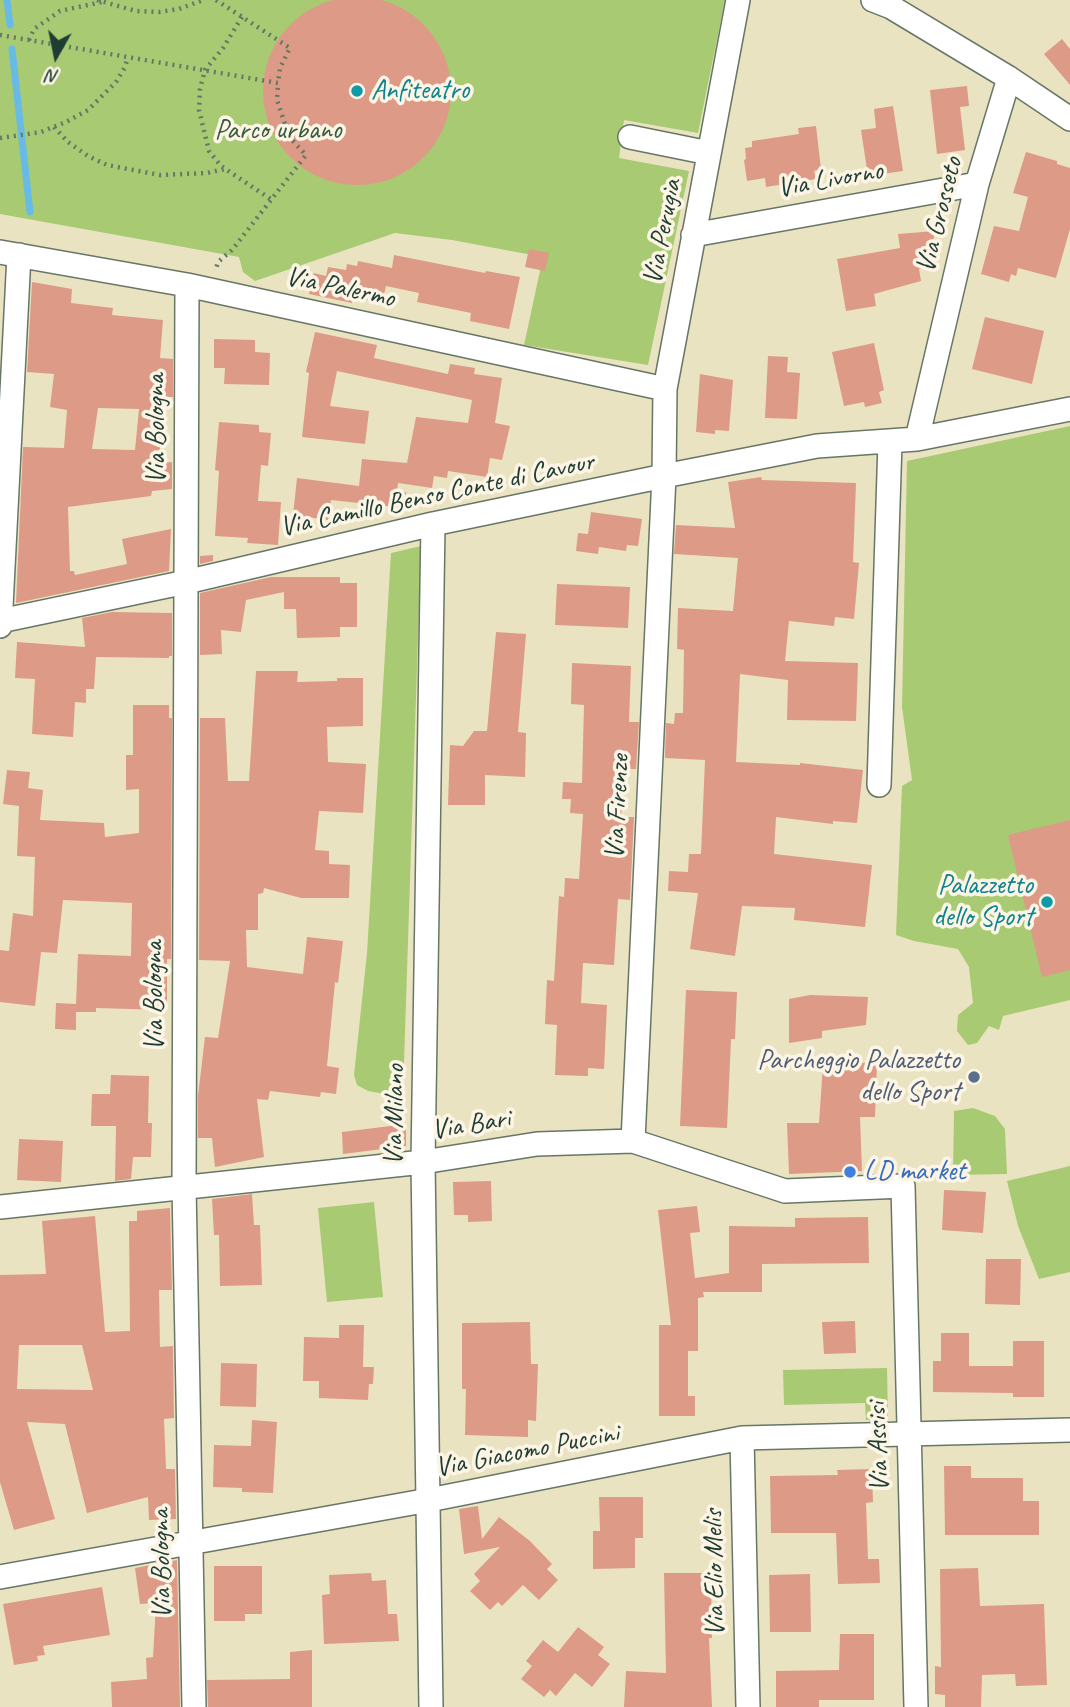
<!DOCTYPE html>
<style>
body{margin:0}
#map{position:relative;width:1070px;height:1707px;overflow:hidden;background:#eae3c2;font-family:Caveat,sans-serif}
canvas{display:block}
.north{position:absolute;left:21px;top:21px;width:70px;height:70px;-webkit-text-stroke:5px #fcf5e5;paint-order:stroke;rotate:189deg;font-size:19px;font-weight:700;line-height:28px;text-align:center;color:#1f3d34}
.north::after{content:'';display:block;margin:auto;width:24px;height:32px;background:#1f3d34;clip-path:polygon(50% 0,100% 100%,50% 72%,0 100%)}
</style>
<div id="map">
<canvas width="1070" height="1707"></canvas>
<div class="north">N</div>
</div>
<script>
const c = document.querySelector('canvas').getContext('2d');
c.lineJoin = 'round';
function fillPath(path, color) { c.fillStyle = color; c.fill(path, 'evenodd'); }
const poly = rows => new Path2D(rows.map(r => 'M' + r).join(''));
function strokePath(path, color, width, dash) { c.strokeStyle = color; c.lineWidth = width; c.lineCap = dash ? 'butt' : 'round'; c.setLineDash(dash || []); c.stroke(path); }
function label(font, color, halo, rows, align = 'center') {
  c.font = font + ' Caveat,sans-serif'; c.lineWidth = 7; c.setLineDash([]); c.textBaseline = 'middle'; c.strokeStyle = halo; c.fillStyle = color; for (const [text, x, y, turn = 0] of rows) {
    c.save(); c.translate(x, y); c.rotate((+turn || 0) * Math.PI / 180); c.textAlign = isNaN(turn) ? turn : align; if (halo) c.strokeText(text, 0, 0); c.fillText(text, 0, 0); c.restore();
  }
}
fillPath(poly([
 [0,0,725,0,698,133,624,120,619,158,689,171,648,365,524,345,543,257,452,240,395,233,255,281,243,272,239,257,0,214],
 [1070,426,1070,1000,1003,1016,999,1030,989,1026,977,1043,968,1045,957,1031,958,1015,973,1003,969,967,958,949,914,941,896,935,902,786,912,780,902,707,907,461],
 [421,546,403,1093,396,1096,368,1091,357,1085,354,1075,367,953,391,553],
 [973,1108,995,1116,1005,1129,1007,1174,953,1175,954,1111],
 [1070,1166,1070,1272,1039,1279,1018,1226,1007,1181],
 [374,1202,383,1297,327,1302,318,1208],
 [887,1368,888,1419,866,1420,865,1403,784,1405,783,1370]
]), '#a8ca73');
strokePath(poly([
 [7,0,10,25],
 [12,49,30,212]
]), '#68bbe4', 7);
fillPath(poly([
 '263 91a94 94 0 1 1 188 0a94 94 0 1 1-188 0Z',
 [1062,39,1070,49,1070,85,1044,54],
 [967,86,969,106,960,107,965,150,937,154,930,90],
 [893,106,903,171,868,176,861,130,876,128,874,109],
 [816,126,821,169,814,171,816,179,766,187,765,178,747,181,744,160,746,159,745,148,752,147,752,141,799,134,798,128],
 [1026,152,1057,161,1057,164,1070,168,1070,229,1056,278,1018,268,1016,276,1011,274,1009,282,981,274,994,226,1019,231,1028,197,1013,193],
 [935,231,928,266,919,269,921,281,874,294,876,306,846,311,837,259,900,248,898,234],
 [529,249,549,253,545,271,525,267],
 [394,255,485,273,486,271,520,277,509,329,470,321,471,313,417,302,419,293,386,286,382,303,353,297,352,303,309,294,314,273,326,276,328,267,346,270,347,264,357,266,358,261,392,268],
 [32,282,72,289,71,303,113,308,112,315,163,320,160,358,173,359,173,397,164,397,159,463,172,462,172,489,152,491,151,496,68,507,70,571,74,571,75,575,127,564,122,539,171,529,169,571,16,603,23,447,64,448,67,410,50,407,54,374,27,372],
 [98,408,139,409,135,450,92,449],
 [985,317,1044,331,1032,384,972,369],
 [315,332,377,345,374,358,448,374,450,364,475,368,474,374,502,378,495,423,510,426,502,460,490,458,487,477,448,471,447,478,434,476,432,488,398,483,397,491,406,492,404,508,331,500,328,520,293,515,297,478,359,486,362,459,407,463,416,417,468,423,472,400,337,371,330,406,369,411,365,444,302,437,309,373,306,372],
 [214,339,255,340,255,352,270,353,269,385,224,384,225,368,214,368],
 [874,343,884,390,879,392,882,403,865,407,864,402,844,406,832,352],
 [768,356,788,357,787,372,800,373,797,419,765,418],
 [700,374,733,380,729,431,715,430,715,434,696,432],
 [219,422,259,425,259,432,271,433,268,466,261,465,258,501,281,502,278,545,247,543,248,538,215,536,219,471,215,470],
 [761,477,762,480,856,483,853,562,859,563,854,619,835,617,834,626,789,621,785,661,858,663,856,721,787,720,788,680,740,674,736,762,800,765,800,763,863,770,857,823,833,821,833,824,776,817,774,854,872,865,865,927,794,920,795,908,742,906,735,956,690,949,698,893,668,891,669,871,688,872,689,854,701,854,705,760,665,758,666,723,674,724,675,713,683,713,684,650,677,649,678,608,733,611,738,558,674,554,676,525,735,528,728,482],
 [591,512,642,519,638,546,627,545,626,551,599,547,598,554,576,551,578,533,588,534],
 [213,555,213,561,200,564,200,556],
 [271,577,340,577,340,583,357,583,357,627,340,627,340,637,297,638,296,609,284,609,284,592,246,600,241,632,221,630,222,654,200,655,200,593],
 [557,584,630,587,628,628,555,625],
 [112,612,172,613,172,656,169,656,169,658,96,657,94,689,86,689,86,703,75,702,73,737,32,734,35,679,15,678,17,642,85,647,82,618],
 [496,632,526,634,518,732,526,733,525,777,485,775,485,805,448,805,450,745,463,746,474,731,487,731],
 [572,663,631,666,629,722,639,722,636,769,624,769,621,817,634,817,630,900,618,899,614,965,583,963,581,1003,607,1005,604,1069,588,1068,588,1076,555,1075,557,1025,545,1024,547,980,554,981,559,896,564,897,565,878,579,879,583,814,570,813,571,799,562,799,563,782,582,783,584,705,571,704],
 [256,671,298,671,297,682,337,681,337,678,363,678,363,726,327,727,328,762,366,764,363,813,319,811,315,850,329,851,329,864,350,865,349,898,301,898,264,888,263,893,258,894,258,930,246,930,247,967,303,974,307,937,343,941,338,983,335,982,327,1066,339,1068,336,1094,321,1092,320,1097,270,1091,268,1100,257,1099,264,1157,215,1167,212,1138,198,1138,198,1096,205,1037,218,1038,230,961,199,960,200,718,225,718,228,781,249,781],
 [133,705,169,705,169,718,172,718,171,959,167,959,167,1010,96,1008,96,1012,76,1012,76,1030,55,1029,56,1003,76,1004,78,954,131,956,132,903,63,900,57,953,41,952,35,1006,0,1002,0,950,9,951,13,913,33,916,35,857,17,856,19,806,3,804,7,770,30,772,28,788,43,790,40,820,104,823,105,837,139,833,139,789,126,790,126,755,133,755],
 [1070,820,1070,970,1042,977,1008,835],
 [686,990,737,992,735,1039,731,1039,727,1128,680,1126],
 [810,995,868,997,866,1025,822,1031,822,1038,789,1043,789,999],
 [877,1062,875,1117,860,1117,862,1171,789,1174,787,1123,819,1123,823,1065],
 [111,1075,149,1076,148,1123,152,1123,151,1157,133,1157,131,1179,115,1181,116,1126,91,1126,92,1094,110,1094],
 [406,1124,406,1146,343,1154,342,1132],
 [19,1139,63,1141,61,1182,17,1180],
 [491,1181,492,1221,468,1222,468,1215,454,1215,453,1182],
 [944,1190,986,1192,983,1233,942,1230],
 [252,1194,254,1225,260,1225,262,1285,220,1286,219,1235,214,1235,212,1199],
 [697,1206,700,1232,690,1233,695,1278,729,1273,729,1226,795,1227,795,1218,868,1217,869,1263,762,1264,762,1292,703,1292,704,1297,698,1298,698,1351,688,1351,688,1396,695,1396,695,1416,659,1416,659,1325,671,1325,658,1210],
 [170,1208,172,1290,159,1290,160,1347,173,1346,174,1418,164,1419,166,1469,175,1469,176,1519,149,1520,148,1497,87,1513,65,1424,27,1422,55,1519,14,1530,0,1482,0,1275,46,1274,42,1221,95,1216,105,1332,130,1331,129,1221,137,1221,137,1211],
 [19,1345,82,1345,93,1390,17,1389],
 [986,1259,1021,1259,1020,1305,985,1304],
 [855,1321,856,1353,824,1354,822,1322],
 [530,1322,531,1364,538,1364,536,1421,528,1420,528,1437,465,1435,466,1389,462,1389,462,1323],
 [339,1325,364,1325,363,1367,374,1367,373,1384,369,1384,368,1400,319,1398,319,1381,303,1381,304,1337,339,1338],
 [941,1333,969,1333,969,1366,1013,1366,1013,1341,1044,1341,1044,1397,1013,1397,1013,1393,933,1392,933,1361,941,1361],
 [221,1363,257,1364,256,1407,220,1406],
 [252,1420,277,1422,273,1493,242,1492,242,1488,213,1487,214,1445,251,1446],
 [944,1466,971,1466,971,1478,1023,1478,1023,1501,1039,1501,1039,1535,945,1535],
 [872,1469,873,1502,866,1503,868,1559,879,1559,880,1583,838,1584,836,1533,771,1533,770,1476,838,1475,837,1470],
 [599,1497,643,1497,643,1538,635,1538,635,1568,593,1569,593,1531,600,1531],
 [478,1506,482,1539,499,1517,530,1541,552,1564,547,1569,558,1580,539,1600,523,1585,502,1606,498,1602,490,1610,470,1591,480,1581,474,1574,500,1547,464,1554,459,1509],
 [177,1560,180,1707,112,1707,111,1682,147,1679,146,1658,153,1657,156,1603,140,1604,135,1568],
 [214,1566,262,1566,262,1614,245,1614,245,1621,214,1621],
 [978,1568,980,1606,1044,1604,1047,1685,1016,1686,1015,1674,982,1675,981,1707,945,1707,945,1695,935,1694,935,1666,941,1667,940,1569],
 [371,1573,372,1581,386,1580,388,1614,397,1614,399,1641,324,1644,322,1595,330,1594,329,1575],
 [664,1573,711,1573,712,1638,709,1638,712,1707,624,1707,626,1671,666,1673],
 [810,1574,811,1632,770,1632,769,1575],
 [102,1587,110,1635,43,1646,45,1655,37,1656,38,1661,14,1665,3,1604],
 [578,1627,604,1647,598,1655,610,1664,592,1687,575,1673,556,1696,550,1690,544,1697,521,1679,532,1666,526,1661,543,1640,558,1652],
 [840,1634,874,1634,874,1700,819,1700,819,1707,776,1707,776,1671,839,1670],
 [312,1650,312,1707,208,1707,207,1680,290,1679,290,1652]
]), '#dd9a87');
const minor = poly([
 [873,0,891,7,1009,78,1070,119],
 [630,137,709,153],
 [693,235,977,184],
 [0,252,187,285,665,389],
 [187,285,184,1186,194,1707],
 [917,439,977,184,1009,78],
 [0,621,186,582,433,524,664,476,817,446,917,439,1070,409],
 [0,626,19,255],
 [879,785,890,442],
 [633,1141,664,476,665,389,738,0],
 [0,1207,423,1162,537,1144,633,1141,785,1191,903,1186,916,1707],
 [742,1438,748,1707],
 [0,1577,429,1500,742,1438,1070,1430],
 [431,1707,423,1162,433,524]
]);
strokePath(minor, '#676', 26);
strokePath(poly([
 [97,0,136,11,159,12,179,9,203,0],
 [216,0,290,48,280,68,278,83],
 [242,17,223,48,205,70,200,89,199,110,209,151,221,166,272,200],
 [0,35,278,83,277,100,285,124,292,140,306,155,232,250,218,262,216,269],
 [29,40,34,29,60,11,102,2],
 [54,127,68,142,88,156,107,165,160,175,207,173,225,169],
 [0,138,41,132,66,122,88,110,116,82,125,67,128,57]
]), '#676', 4.5, [2, 5]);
strokePath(minor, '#fff', 23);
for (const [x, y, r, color] of [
 [357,91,7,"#0f9aa8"],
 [1047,902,7,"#0f9aa8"],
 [974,1077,7,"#5c6f8a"],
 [850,1172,7,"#3f7fe0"]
]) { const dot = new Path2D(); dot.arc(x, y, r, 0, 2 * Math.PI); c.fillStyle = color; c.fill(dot); strokePath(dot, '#fcf5e5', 2.5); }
label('28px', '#0d838f', '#fcf5e5', [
 ["Anfiteatro",371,91],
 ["Palazzetto",1033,886,"right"],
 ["dello Sport",1033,918,"right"]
], 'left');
label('28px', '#3a5941', '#fcf5e5', [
 ["Parco urbano",278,131]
]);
label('28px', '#1f3d34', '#fcf5e5', [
 ["Via Livorno",830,180,-10],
 ["Via Grosseto",940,215,-76],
 ["Via Perugia",663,232,-79],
 ["Via Palermo",340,288,12],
 ["Via Bologna",157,429,-90],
 ["Via Camillo Benso Conte di Cavour",437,495,-12],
 ["Via Firenze",618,807,-87],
 ["Via Bologna",155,996,-90],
 ["Via Milano",395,1115,-89],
 ["Via Bari",471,1125,-9],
 ["Via Assisi",879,1447,-92],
 ["Via Giacomo Puccini",527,1451,-11],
 ["Via Bologna",162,1564,-91],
 ["Via Elio Melis",715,1573,-91]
]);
label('28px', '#4e5e75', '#fcf5e5', [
 ["Parcheggio Palazzetto",960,1061],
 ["dello Sport",960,1093]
], 'right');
label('28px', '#366cbe', '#fcf5e5', [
 ["LD market",864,1172]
], 'left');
</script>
